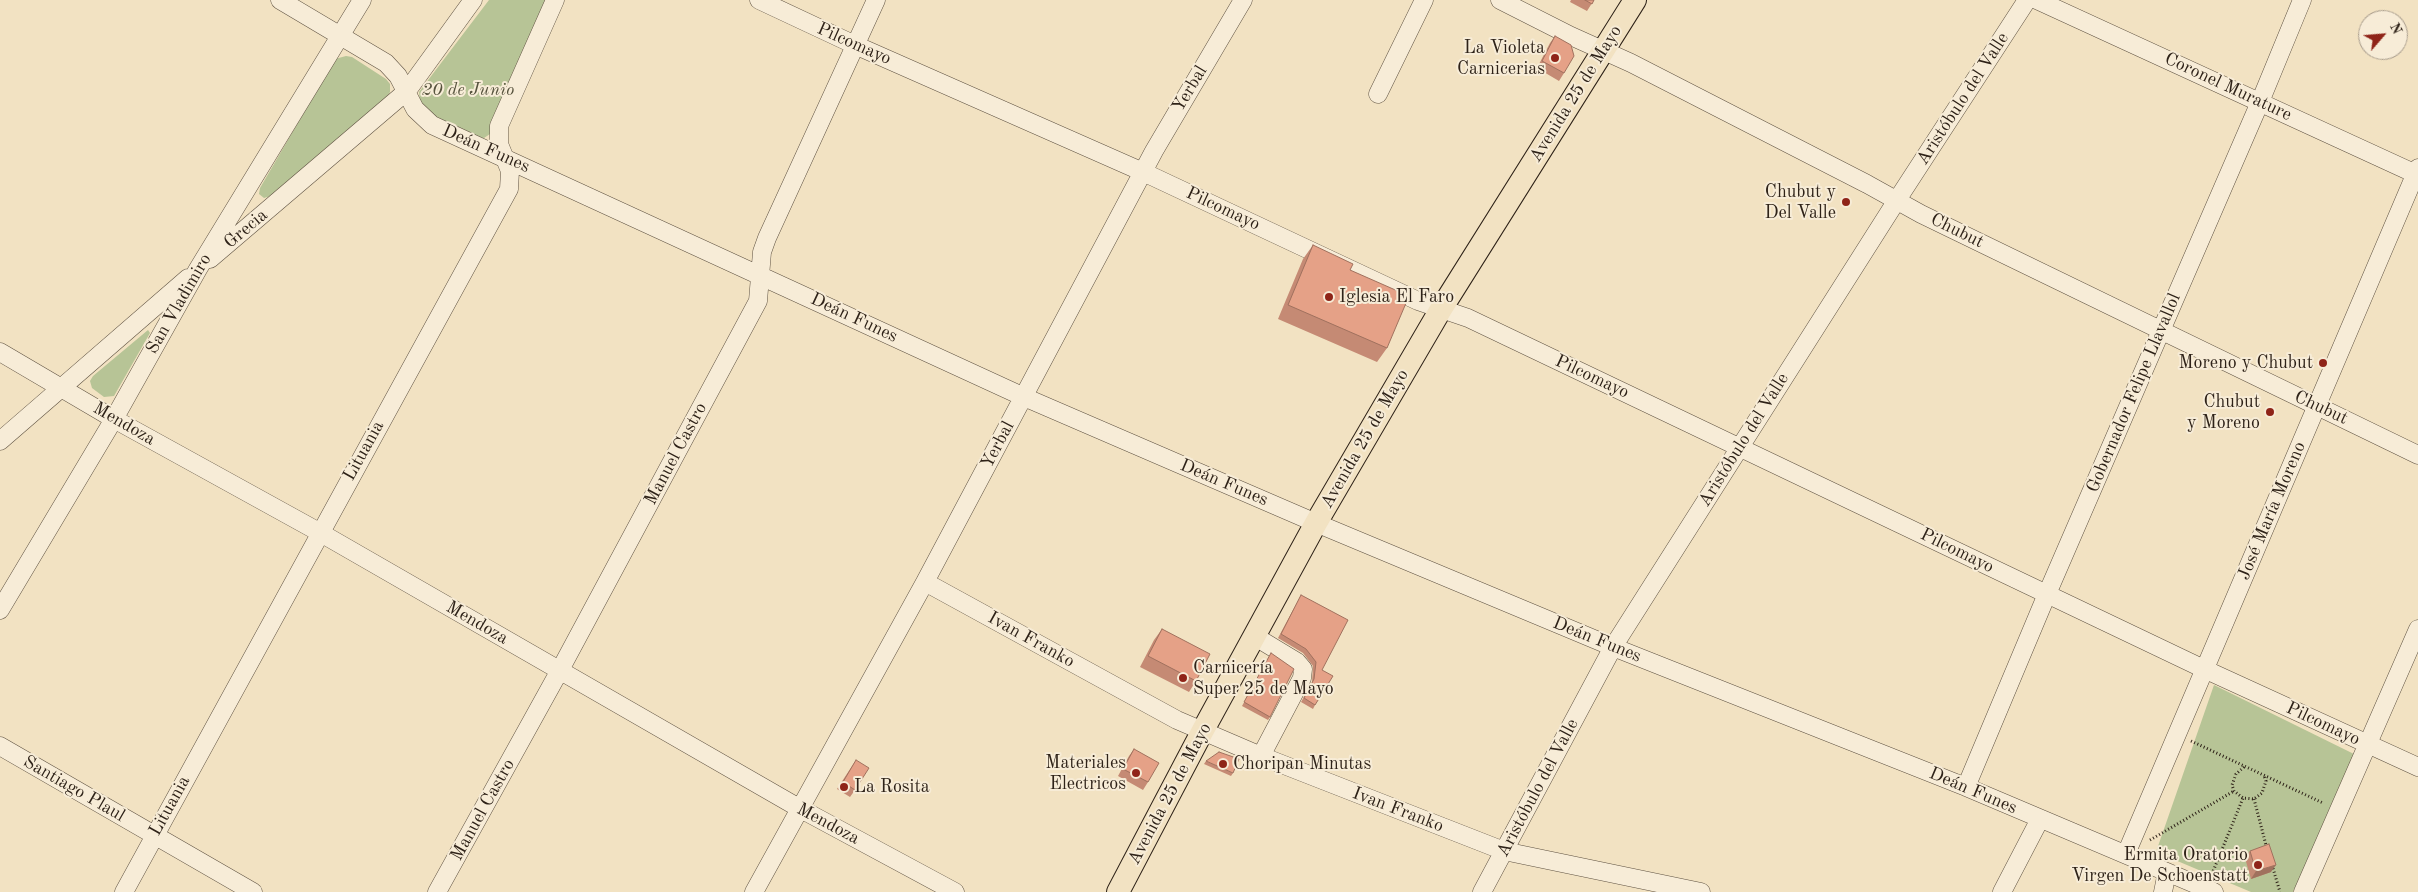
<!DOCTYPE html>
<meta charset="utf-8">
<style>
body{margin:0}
#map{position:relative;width:2418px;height:892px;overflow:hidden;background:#f2e2c2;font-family:"Old Standard TT",serif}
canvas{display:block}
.north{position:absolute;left:2358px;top:10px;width:50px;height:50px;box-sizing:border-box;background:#f7ecd7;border:1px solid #a79b8b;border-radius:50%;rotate:63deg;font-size:14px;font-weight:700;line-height:20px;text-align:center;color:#2e2218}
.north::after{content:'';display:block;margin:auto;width:18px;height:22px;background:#8f2418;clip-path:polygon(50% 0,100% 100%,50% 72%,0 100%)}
</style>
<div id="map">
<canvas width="2418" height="892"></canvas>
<div class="north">N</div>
</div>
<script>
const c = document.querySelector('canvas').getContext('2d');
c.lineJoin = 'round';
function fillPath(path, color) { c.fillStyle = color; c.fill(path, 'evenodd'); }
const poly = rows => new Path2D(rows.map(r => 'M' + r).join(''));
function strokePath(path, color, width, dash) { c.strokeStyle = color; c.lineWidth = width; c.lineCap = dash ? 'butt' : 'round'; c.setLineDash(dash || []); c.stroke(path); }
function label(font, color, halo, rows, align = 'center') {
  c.font = font + ' "Old Standard TT",serif'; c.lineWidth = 4; c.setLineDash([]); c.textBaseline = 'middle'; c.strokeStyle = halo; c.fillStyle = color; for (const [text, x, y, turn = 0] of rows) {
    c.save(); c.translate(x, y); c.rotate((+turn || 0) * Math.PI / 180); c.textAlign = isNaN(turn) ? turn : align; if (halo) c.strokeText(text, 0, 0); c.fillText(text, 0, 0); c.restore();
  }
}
fillPath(poly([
 [489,0,546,0,490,134,484,138,475,137,427,112,420,103,419,92],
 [346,56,352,57,386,79,390,84,390,92,386,99,271,196,264,198,259,194,260,188,335,59],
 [148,330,150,333,114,396,104,397,92,388,90,381,93,376],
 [2214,685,2358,756,2293,892,2251,892,2156,852]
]), '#b7c496');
const minor = poly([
 [280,0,386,63,398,76,415,109,432,125,1024,397,1316,523,1613,647,1966,787,2214,892],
 [759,0,855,45,1143,172,1418,301,1468,318,2204,669,2418,767],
 [1500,0,1571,36,1631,63,1867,184,1921,214,2418,455],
 [2037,0,2418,175],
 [1378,94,1424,0],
 [210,259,407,91,473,0],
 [0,352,114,419,319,532,799,808,955,892],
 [0,441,188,278],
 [925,582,1177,720,1261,756,1504,851,1701,892],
 [0,610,114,419,198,269,362,0],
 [1254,636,1297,662,1303,669,1302,678,1261,756],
 [0,746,253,892],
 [1966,787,2047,594,2260,102,2302,0],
 [2126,854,2418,168],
 [124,892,509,189,510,171,499,144,499,126,555,0],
 [437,892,560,670,758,301,762,252,767,238,876,0],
 [754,892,925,582,1154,151,1243,0],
 [1482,892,1613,647,1897,200,2027,0],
 [2002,892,2040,819],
 [2163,892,2167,872],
 [2303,892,2418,629]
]);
const major = poly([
 [1118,892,1202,732,1316,523,1441,309,1635,0]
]);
strokePath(minor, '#5f5242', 19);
strokePath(major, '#2e2218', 24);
strokePath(poly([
 [2191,741,2323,803],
 [2244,767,2236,774,2232,785,2234,791,2243,798,2254,799,2262,793,2266,781,2264,776],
 [2254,799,2267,849],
 [2150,840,2234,791],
 [2242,856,2250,854],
 [2272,865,2280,892],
 [2212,874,2243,798]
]), '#2e2218', 3, [1, 2.5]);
strokePath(minor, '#f7ecd7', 18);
strokePath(major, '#f2e2c2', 22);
fillPath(poly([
 [1571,0,1594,0,1587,11,1570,2],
 [1555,36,1564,73,1559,81,1537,68,1550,43],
 [1313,245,1350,270,1387,348,1377,362,1278,319,1303,259],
 [1301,595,1322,670,1315,705,1313,709,1301,702,1312,683,1313,666,1303,653,1278,638],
 [1162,629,1196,681,1189,692,1140,667,1154,640],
 [1271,653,1270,717,1268,720,1242,706],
 [1134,749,1148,782,1143,790,1118,776,1129,756],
 [856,760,855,790,850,797,837,789],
 [1206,761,1233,773,1231,776,1204,764],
 [2250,851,2271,872,2251,879,2245,858]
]), '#c58a74');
fillPath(poly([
 [2276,865,2271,872,2251,879,2256,871]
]), '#a0715e');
const building = poly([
 [1585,0,1594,0,1592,4,1585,0],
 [1555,36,1571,45,1574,56,1564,73,1542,61,1555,36],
 [1313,245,1353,264,1350,270,1409,296,1387,348,1288,305,1313,245],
 [1301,595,1348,620,1322,670,1333,676,1315,705,1304,698,1314,679,1316,662,1306,649,1281,634,1301,595],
 [1162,629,1210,654,1196,681,1148,656,1162,629],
 [1271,653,1294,669,1270,717,1244,702,1271,653],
 [1134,749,1159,763,1148,782,1123,769,1134,749],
 [1219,752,1239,759,1233,773,1206,761,1219,752],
 [856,760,869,768,855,790,843,782,856,760],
 [2269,844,2276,865,2256,871,2250,851,2269,844]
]);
fillPath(building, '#e5a187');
strokePath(building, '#a0715e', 1);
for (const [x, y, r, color] of [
 [1555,58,5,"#8f2418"],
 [1846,202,5,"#8f2418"],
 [1329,297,5,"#8f2418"],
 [2323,363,5,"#8f2418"],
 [2270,412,5,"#8f2418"],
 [1183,678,5,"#8f2418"],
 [1223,764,5,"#8f2418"],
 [1136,773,5,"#8f2418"],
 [844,787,5,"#8f2418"],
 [2258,865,5,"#8f2418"]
]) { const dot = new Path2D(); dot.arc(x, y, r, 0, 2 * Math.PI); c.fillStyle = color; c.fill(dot); strokePath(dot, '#f7ecd7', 2); }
label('18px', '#2e2218', '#f7ecd7', [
 ["Pilcomayo",854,44,24],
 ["Coronel Murature",2228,87,25],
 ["Yerbal",1190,89,-59],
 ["Avenida 25 de Mayo",1576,94,-58],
 ["Aristóbulo del Valle",1963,99,-57],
 ["Deán Funes",486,149,24],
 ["Pilcomayo",1223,209,25],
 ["Grecia",246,229,-40],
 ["Chubut",1957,231,26],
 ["San Vladimiro",179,304,-60],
 ["Deán Funes",854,318,25],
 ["Pilcomayo",1592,377,25],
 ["Gobernador Felipe Llavallol",2134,393,-67],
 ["Chubut",2321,408,25],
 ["Mendoza",124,424,30],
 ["Avenida 25 de Mayo",1365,439,-60],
 ["Aristóbulo del Valle",1744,440,-58],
 ["Yerbal",998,445,-62],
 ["Lituania",364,451,-61],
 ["Manuel Castro",676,454,-62],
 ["Deán Funes",1224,483,23],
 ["José María Moreno",2272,511,-67],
 ["Pilcomayo",1957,551,26],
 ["Mendoza",477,623,30],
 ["Ivan Franko",1031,640,29],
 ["Deán Funes",1597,640,22],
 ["Pilcomayo",2323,724,25],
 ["Aristóbulo del Valle",1538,788,-62],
 ["Santiago Plaul",74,789,30],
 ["Deán Funes",1973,791,23],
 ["Avenida 25 de Mayo",1170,794,-62],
 ["Lituania",170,806,-61],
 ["Manuel Castro",483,810,-61],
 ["Ivan Franko",1398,810,21],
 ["Mendoza",828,824,28]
]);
label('18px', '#2e2218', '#f7ecd7', [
 ["La Violeta",1545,48],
 ["Carnicerias",1545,69],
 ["Chubut y",1836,192],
 ["Del Valle",1836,213],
 ["Iglesia El Faro",1339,297,"left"],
 ["Moreno y Chubut",2313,363],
 ["Chubut",2260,402],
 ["y Moreno",2260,423],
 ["Carnicería",1193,668,"left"],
 ["Super 25 de Mayo",1193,689,"left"],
 ["Materiales",1126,763],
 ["Electricos",1126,784],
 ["Choripan Minutas",1233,764,"left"],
 ["La Rosita",854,787,"left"],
 ["Ermita Oratorio",2248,855],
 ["Virgen De Schoenstatt",2248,876]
], 'right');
label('italic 18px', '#57533e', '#f7ecd7', [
 ["20 de Junio",468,90]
]);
</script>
